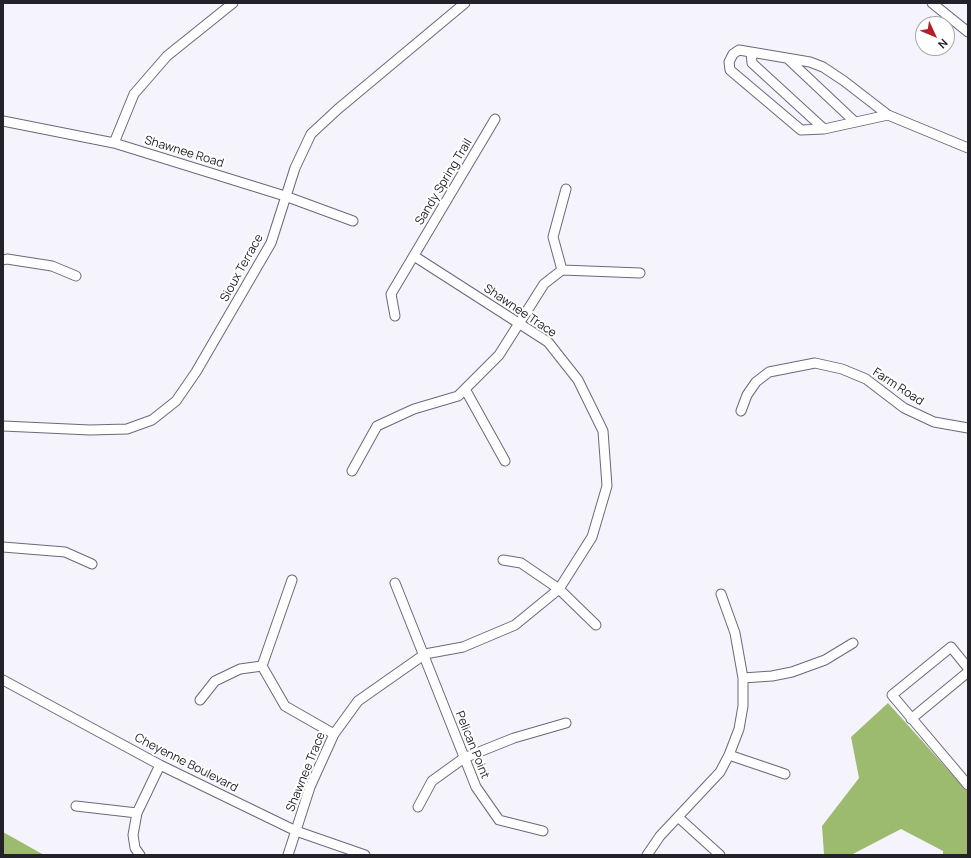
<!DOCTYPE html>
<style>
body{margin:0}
#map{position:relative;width:971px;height:858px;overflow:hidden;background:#f5f4fd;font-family:Manrope,sans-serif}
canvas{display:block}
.frame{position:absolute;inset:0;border:4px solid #23222a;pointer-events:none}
.north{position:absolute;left:915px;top:16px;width:40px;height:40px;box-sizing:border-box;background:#fff;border:1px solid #a7a7aa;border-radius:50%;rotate:134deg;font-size:11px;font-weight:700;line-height:16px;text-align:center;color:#23222a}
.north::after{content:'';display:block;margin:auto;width:14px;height:18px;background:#b12029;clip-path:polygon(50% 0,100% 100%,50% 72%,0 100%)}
</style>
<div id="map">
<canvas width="971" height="858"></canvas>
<div class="frame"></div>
<div class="north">N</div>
</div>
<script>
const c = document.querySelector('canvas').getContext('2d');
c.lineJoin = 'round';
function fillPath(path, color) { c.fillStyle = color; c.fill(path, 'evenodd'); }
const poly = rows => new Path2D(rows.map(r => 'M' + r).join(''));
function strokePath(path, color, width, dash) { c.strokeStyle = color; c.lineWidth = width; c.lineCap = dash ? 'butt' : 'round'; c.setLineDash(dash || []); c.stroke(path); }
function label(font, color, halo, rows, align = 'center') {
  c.font = font + ' Manrope,sans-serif'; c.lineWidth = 4; c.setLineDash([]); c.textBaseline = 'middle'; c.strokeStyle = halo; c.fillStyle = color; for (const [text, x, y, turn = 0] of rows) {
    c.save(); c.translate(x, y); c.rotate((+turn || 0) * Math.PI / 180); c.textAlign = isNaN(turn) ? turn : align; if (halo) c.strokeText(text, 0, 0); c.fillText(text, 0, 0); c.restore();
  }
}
fillPath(poly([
 [888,703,968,792,968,855,943,855,943,851,901,829,851,855,824,854,822,826,859,778,851,737],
 [3,832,44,855,3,855]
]), '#9dbb6e');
const minor = poly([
 [932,3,968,32],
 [751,52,752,63,824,129],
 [787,58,855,122],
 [888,115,824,129,801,130,730,70,729,62,733,54,739,50,810,62,823,67,844,81,888,115,968,148],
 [3,121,114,143,285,196,353,221],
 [114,143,134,94,167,56,233,3],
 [3,260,7,259,52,266,76,276],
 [562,270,553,237,566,189],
 [395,316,391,294,495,119],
 [465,389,505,461],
 [741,411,747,395,756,382,769,372,815,363,842,369,866,379,904,408,934,422,968,428],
 [3,426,90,430,127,429,152,420,176,401,196,372,271,243,295,168,311,134,338,109,465,3],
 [352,471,377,426,414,409,458,396,499,355,544,284,562,270,640,273],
 [3,547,65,552,92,564],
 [503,560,521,563,559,589,596,625],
 [292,580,262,666,285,706,334,734],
 [395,583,476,787,499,820,543,831],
 [968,668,951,647,892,695,968,785],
 [743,678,772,676,792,672,825,660,853,643],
 [3,680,160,765,296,831,365,855],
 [200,700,215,681,240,669,262,666],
 [911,719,968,672],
 [729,755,785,774],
 [76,806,137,813],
 [418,807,432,781,464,758,514,738,566,723],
 [678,817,720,855],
 [140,855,135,848,133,835,137,813,160,765],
 [288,855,310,787,334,734,358,701,425,654,463,647,515,625,559,589,592,537,607,486,603,431,578,380,548,342,414,256],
 [647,855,660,836,720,772,729,755,739,729,743,706,743,678,735,633,721,594]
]);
strokePath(minor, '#6b687b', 11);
strokePath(minor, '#fff', 9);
label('12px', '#23222a', '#fff', [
 ["Shawnee Road",184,152,17],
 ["Sandy Spring Trail",444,182,-59],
 ["Sioux Terrace",242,268,-61],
 ["Shawnee Trace",520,311,34],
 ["Farm Road",898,387,33],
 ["Pelican Point",472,745,68],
 ["Cheyenne Boulevard",186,763,27],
 ["Shawnee Trace",306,772,-68]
]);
</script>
